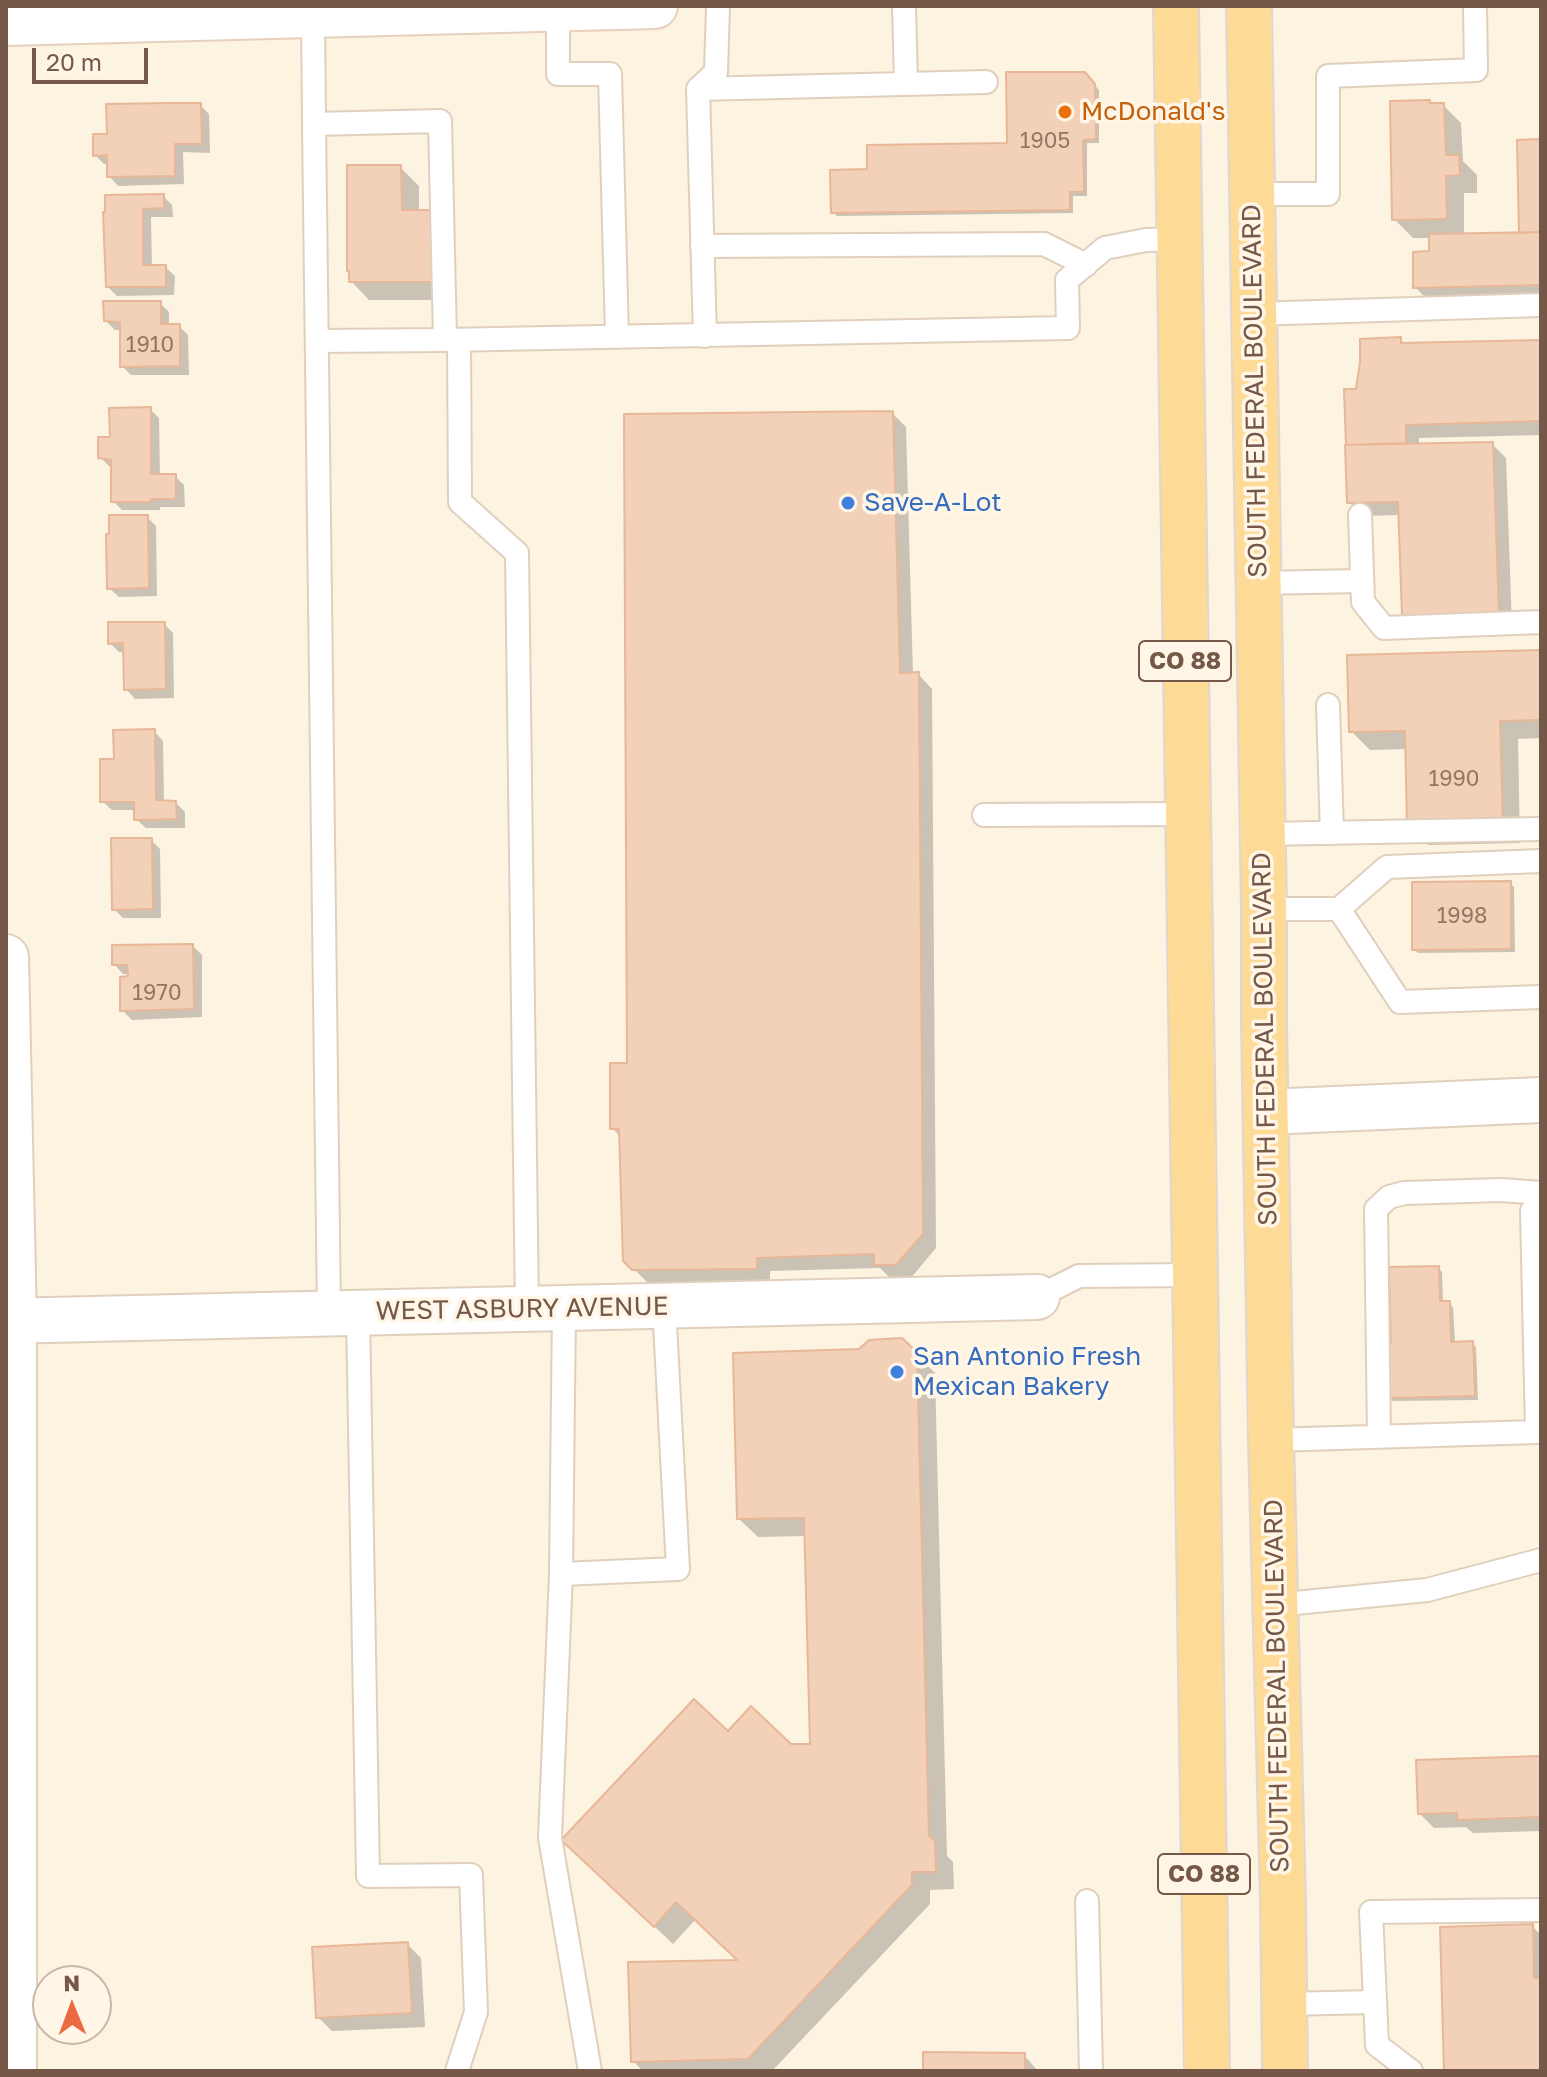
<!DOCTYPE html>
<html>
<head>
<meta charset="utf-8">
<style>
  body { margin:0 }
  #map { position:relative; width:1547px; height:2077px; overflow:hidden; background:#fdf3e1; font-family:"Golos Text",sans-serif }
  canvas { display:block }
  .frame { position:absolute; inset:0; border:8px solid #755847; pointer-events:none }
  .north { position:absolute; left:32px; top:1965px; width:80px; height:80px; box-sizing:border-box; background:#fff6e8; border:2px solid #c8b7a8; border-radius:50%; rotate:359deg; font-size:22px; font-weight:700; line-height:32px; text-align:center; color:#755847 }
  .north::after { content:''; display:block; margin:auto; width:28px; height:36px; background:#ec6a41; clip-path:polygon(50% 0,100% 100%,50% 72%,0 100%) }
  .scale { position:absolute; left:32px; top:48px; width:116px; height:36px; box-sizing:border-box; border:4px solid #755847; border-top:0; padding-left:10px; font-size:24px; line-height:28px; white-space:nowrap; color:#755847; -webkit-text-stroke:6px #fff6e8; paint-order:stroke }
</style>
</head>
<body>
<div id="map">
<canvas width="1547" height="2077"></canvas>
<div class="frame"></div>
<div class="north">N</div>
<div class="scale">20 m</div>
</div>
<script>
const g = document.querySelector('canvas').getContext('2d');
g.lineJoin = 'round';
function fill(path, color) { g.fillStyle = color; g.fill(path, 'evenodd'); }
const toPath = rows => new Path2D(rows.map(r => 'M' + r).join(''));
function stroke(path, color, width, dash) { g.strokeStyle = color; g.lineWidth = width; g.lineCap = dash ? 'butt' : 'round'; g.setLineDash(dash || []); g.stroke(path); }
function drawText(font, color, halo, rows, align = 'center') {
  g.font = font + ' "Golos Text",sans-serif'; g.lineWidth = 7; g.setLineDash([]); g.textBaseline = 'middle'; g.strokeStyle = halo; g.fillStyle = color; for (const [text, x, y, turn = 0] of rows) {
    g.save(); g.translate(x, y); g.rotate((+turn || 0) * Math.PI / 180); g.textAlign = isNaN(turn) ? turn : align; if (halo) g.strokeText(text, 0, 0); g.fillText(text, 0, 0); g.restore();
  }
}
const shadow = toPath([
  [1089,78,1099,90,1099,143,1087,143,1087,196,1073,196,1073,213,837,216,833,212,869,171,1009,145],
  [200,105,209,114,210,153,183,152,184,184,118,186,109,176,109,164,104,164,95,155,109,136],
  [1431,105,1443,105,1461,123,1463,161,1477,175,1477,193,1464,193,1464,236,1521,234,1541,141,1541,299,1429,301,1415,287,1431,253,1431,238,1413,238,1394,219],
  [400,167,419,186,419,212,450,300,369,300,351,281],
  [163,196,172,205,173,217,151,217,152,267,165,267,175,276,174,295,117,296,108,287,107,214],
  [160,303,169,312,169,326,179,326,188,335,189,375,131,375,122,366,122,330,115,330,106,321],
  [1400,339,1406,345,1541,342,1541,435,1419,438,1419,446,1492,444,1506,458,1512,627,1418,629,1404,615,1400,515,1363,516,1349,502,1346,391,1358,391],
  [150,409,159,418,160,476,175,476,184,485,185,507,160,507,160,510,122,510,113,501,113,467,110,467,100,457,112,438],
  [892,413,906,427,913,675,918,674,932,689,936,1248,910,1279,890,1278,880,1268,770,1271,770,1282,648,1283,625,1260,621,1137,612,1128,629,1064],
  [147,517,156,526,157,596,119,597,109,588],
  [164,624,173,633,174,698,135,699,126,689,125,652,119,652,110,643],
  [1541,652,1541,738,1518,739,1520,843,1428,845,1409,826,1407,749,1370,750,1351,731],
  [154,731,163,741,164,802,176,803,185,812,185,828,146,828,136,819,136,810,112,810,102,801,116,762],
  [151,840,160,849,161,918,123,918,114,909],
  [1510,883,1514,887,1515,952,1418,953,1414,949],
  [193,946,202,955,202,1017,132,1020,122,1010,130,974,123,974,114,964],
  [1438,1268,1442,1272,1443,1303,1449,1303,1453,1307,1455,1343,1472,1343,1476,1347,1478,1400,1393,1401,1389,1397,1393,1346],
  [902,1340,935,1373,947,1856,953,1862,954,1889,930,1890,930,1904,772,2071,643,2071,633,2061,741,1961,696,1919,673,1944,582,1858,728,1734,790,1746,812,1746,806,1536,758,1537,739,1519,860,1351],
  [1541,1758,1541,1831,1473,1833,1466,1827,1434,1828,1420,1814],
  [1532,1926,1541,1935,1541,2071,1446,2071],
  [407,1944,421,1958,425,2027,332,2031,318,2017],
  [1024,2055,1038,2071,925,2071]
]);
const building = toPath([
  [1006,72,1085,72,1095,84,1096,139,1083,140,1084,192,1070,192,1070,210,831,213,830,170,867,169,867,145,1007,143,1006,72],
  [1430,100,1430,103,1444,103,1446,155,1459,155,1460,175,1446,176,1447,219,1392,220,1390,101,1430,100],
  [169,103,201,103,202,144,175,144,175,176,107,177,107,155,93,156,93,134,107,134,106,104,169,103],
  [1541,139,1541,232,1519,233,1517,140,1541,139],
  [347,165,401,165,402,210,432,210,432,282,349,282,349,271,347,271,347,165],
  [164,194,164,208,143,209,143,265,166,265,166,287,106,287,103,212,105,212,105,195,164,194],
  [1541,232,1541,285,1413,288,1413,252,1429,251,1429,234,1541,232],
  [103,301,161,301,161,324,180,324,180,366,120,367,120,322,104,321,103,301],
  [1401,337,1401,343,1541,340,1541,421,1406,425,1406,443,1346,445,1344,389,1356,389,1360,362,1360,339,1401,337],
  [151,407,151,474,176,474,176,499,151,499,151,502,111,502,111,460,98,458,98,437,110,437,109,408,151,407],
  [893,411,900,673,919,672,923,1234,896,1265,874,1265,874,1254,757,1258,757,1269,632,1270,623,1261,619,1129,610,1129,610,1063,627,1063,624,414,893,411],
  [1493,442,1499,614,1402,616,1398,502,1347,503,1345,445,1493,442],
  [109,515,148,515,149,588,107,589,106,534,109,534,109,515],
  [108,622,165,622,166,689,124,690,123,643,108,644,108,622],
  [1541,650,1541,720,1500,721,1503,825,1407,827,1405,731,1349,732,1347,655,1541,650],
  [155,729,156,800,176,801,177,819,134,820,134,802,100,802,100,759,114,759,113,730,155,729],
  [111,838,152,838,153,909,112,910,111,838],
  [1511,881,1511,949,1412,950,1412,882,1511,881],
  [193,944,194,1009,120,1011,120,977,128,976,127,965,112,965,112,945,193,944],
  [1439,1266,1440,1301,1450,1301,1451,1342,1473,1341,1475,1396,1387,1398,1386,1344,1391,1344,1389,1267,1439,1266],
  [902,1338,917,1352,929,1836,935,1841,936,1872,912,1872,912,1885,748,2059,631,2062,628,1962,737,1960,676,1902,654,1927,561,1840,694,1699,728,1731,751,1706,791,1744,810,1744,804,1518,737,1519,733,1353,859,1349,869,1340,902,1338],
  [1541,1756,1541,1817,1457,1820,1457,1813,1418,1814,1416,1760,1541,1756],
  [1533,1924,1534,1978,1541,1978,1541,2071,1444,2071,1440,1927,1533,1924],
  [408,1942,412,2013,316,2018,312,1947,408,1942],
  [923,2052,1025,2053,1025,2071,923,2071,923,2052]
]);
const service = toPath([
  [904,6,906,84],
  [558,8,558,74,610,74,617,337],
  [313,15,314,124,440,121,445,340,1068,328,1067,280,1105,248,1146,240,1179,239],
  [698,89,986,82],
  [314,124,329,1313],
  [1252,194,1328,194,1328,76,1476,70,1475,6],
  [702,246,1044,244,1086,265],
  [1253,314,1541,305],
  [705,336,698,89,716,72,718,6],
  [459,340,460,502,517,553,527,1309],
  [317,341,445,340],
  [1360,515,1363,602,1384,628,1541,622],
  [1257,583,1362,581],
  [1328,705,1332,833],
  [984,815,1187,814],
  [1262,834,1541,829],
  [1264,909,1339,909,1400,1002,1541,997],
  [1339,909,1387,867,1541,861],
  [1037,1297,1079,1276,1195,1275],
  [358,1313,368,1876,471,1875,476,2012,457,2071],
  [1379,1436,1376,1209,1389,1197,1404,1193,1501,1190,1541,1193],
  [1271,1440,1537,1432,1532,1211,1541,1203],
  [561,1574,564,1308],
  [1275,1605,1427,1590,1541,1560],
  [1087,1901,1091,2071],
  [1283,2004,1375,2002],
  [590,2071,550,1838,561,1574,678,1569,664,1305],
  [1411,2071,1377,2045,1371,1912,1541,1910]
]);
const minor = toPath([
  [6,957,14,1321,14,2071],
  [1266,1112,1541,1100],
  [6,1321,1037,1297]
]);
const secondary = toPath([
  [6,23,655,6]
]);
const primary = toPath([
  [1176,6,1207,2071],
  [1249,6,1264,909,1264,1022,1271,1440,1283,1901,1285,2071]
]);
const markers = [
  [1065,112,8,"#e8710a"],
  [848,503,8,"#3f7fe0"],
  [897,1372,8,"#3f7fe0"]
];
const numberNames = [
  ["1905",1045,141],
  ["1910",150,345],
  ["1990",1454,779],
  ["1998",1462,916],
  ["1970",157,993]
];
const shields = [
  [1185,661,92],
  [1204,1874,92]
];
const shieldNames = [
  ["CO 88",1185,661],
  ["CO 88",1204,1874]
];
const foodNames = [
  ["McDonald's",1081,112]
];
const streetNames = [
  ["SOUTH FEDERAL BOULEVARD",1255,391,-91],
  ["SOUTH FEDERAL BOULEVARD",1265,1039,-91],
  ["WEST ASBURY AVENUE",522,1309,-1],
  ["SOUTH FEDERAL BOULEVARD",1277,1686,-91]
];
const shopNames = [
  ["Save-A-Lot",864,503],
  ["San Antonio Fresh",913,1357],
  ["Mexican Bakery",913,1387]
];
fill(shadow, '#0003');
fill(building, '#f3d1b8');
stroke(building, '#e7b798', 2);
stroke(service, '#e1cfbd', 26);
stroke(minor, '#e1cfbd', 48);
stroke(secondary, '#e7d0bb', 48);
stroke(primary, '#ded7d3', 48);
stroke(service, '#fff', 22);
stroke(minor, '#fff', 44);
stroke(secondary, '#fff', 44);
stroke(primary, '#feda97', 44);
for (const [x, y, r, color] of markers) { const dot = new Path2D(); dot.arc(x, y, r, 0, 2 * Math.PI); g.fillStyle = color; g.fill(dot); stroke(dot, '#fff6e8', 3); }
drawText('22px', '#947663', null, numberNames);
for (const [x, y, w] of shields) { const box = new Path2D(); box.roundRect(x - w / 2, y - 20, w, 40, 6); g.fillStyle = '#fff6e8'; g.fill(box); stroke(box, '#755847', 2); }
drawText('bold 24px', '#755847', null, shieldNames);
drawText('26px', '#c56008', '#fff6e8', foodNames, 'left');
drawText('26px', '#755847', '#fff6e8', streetNames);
drawText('26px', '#366cbe', '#fff6e8', shopNames, 'left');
</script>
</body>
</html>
